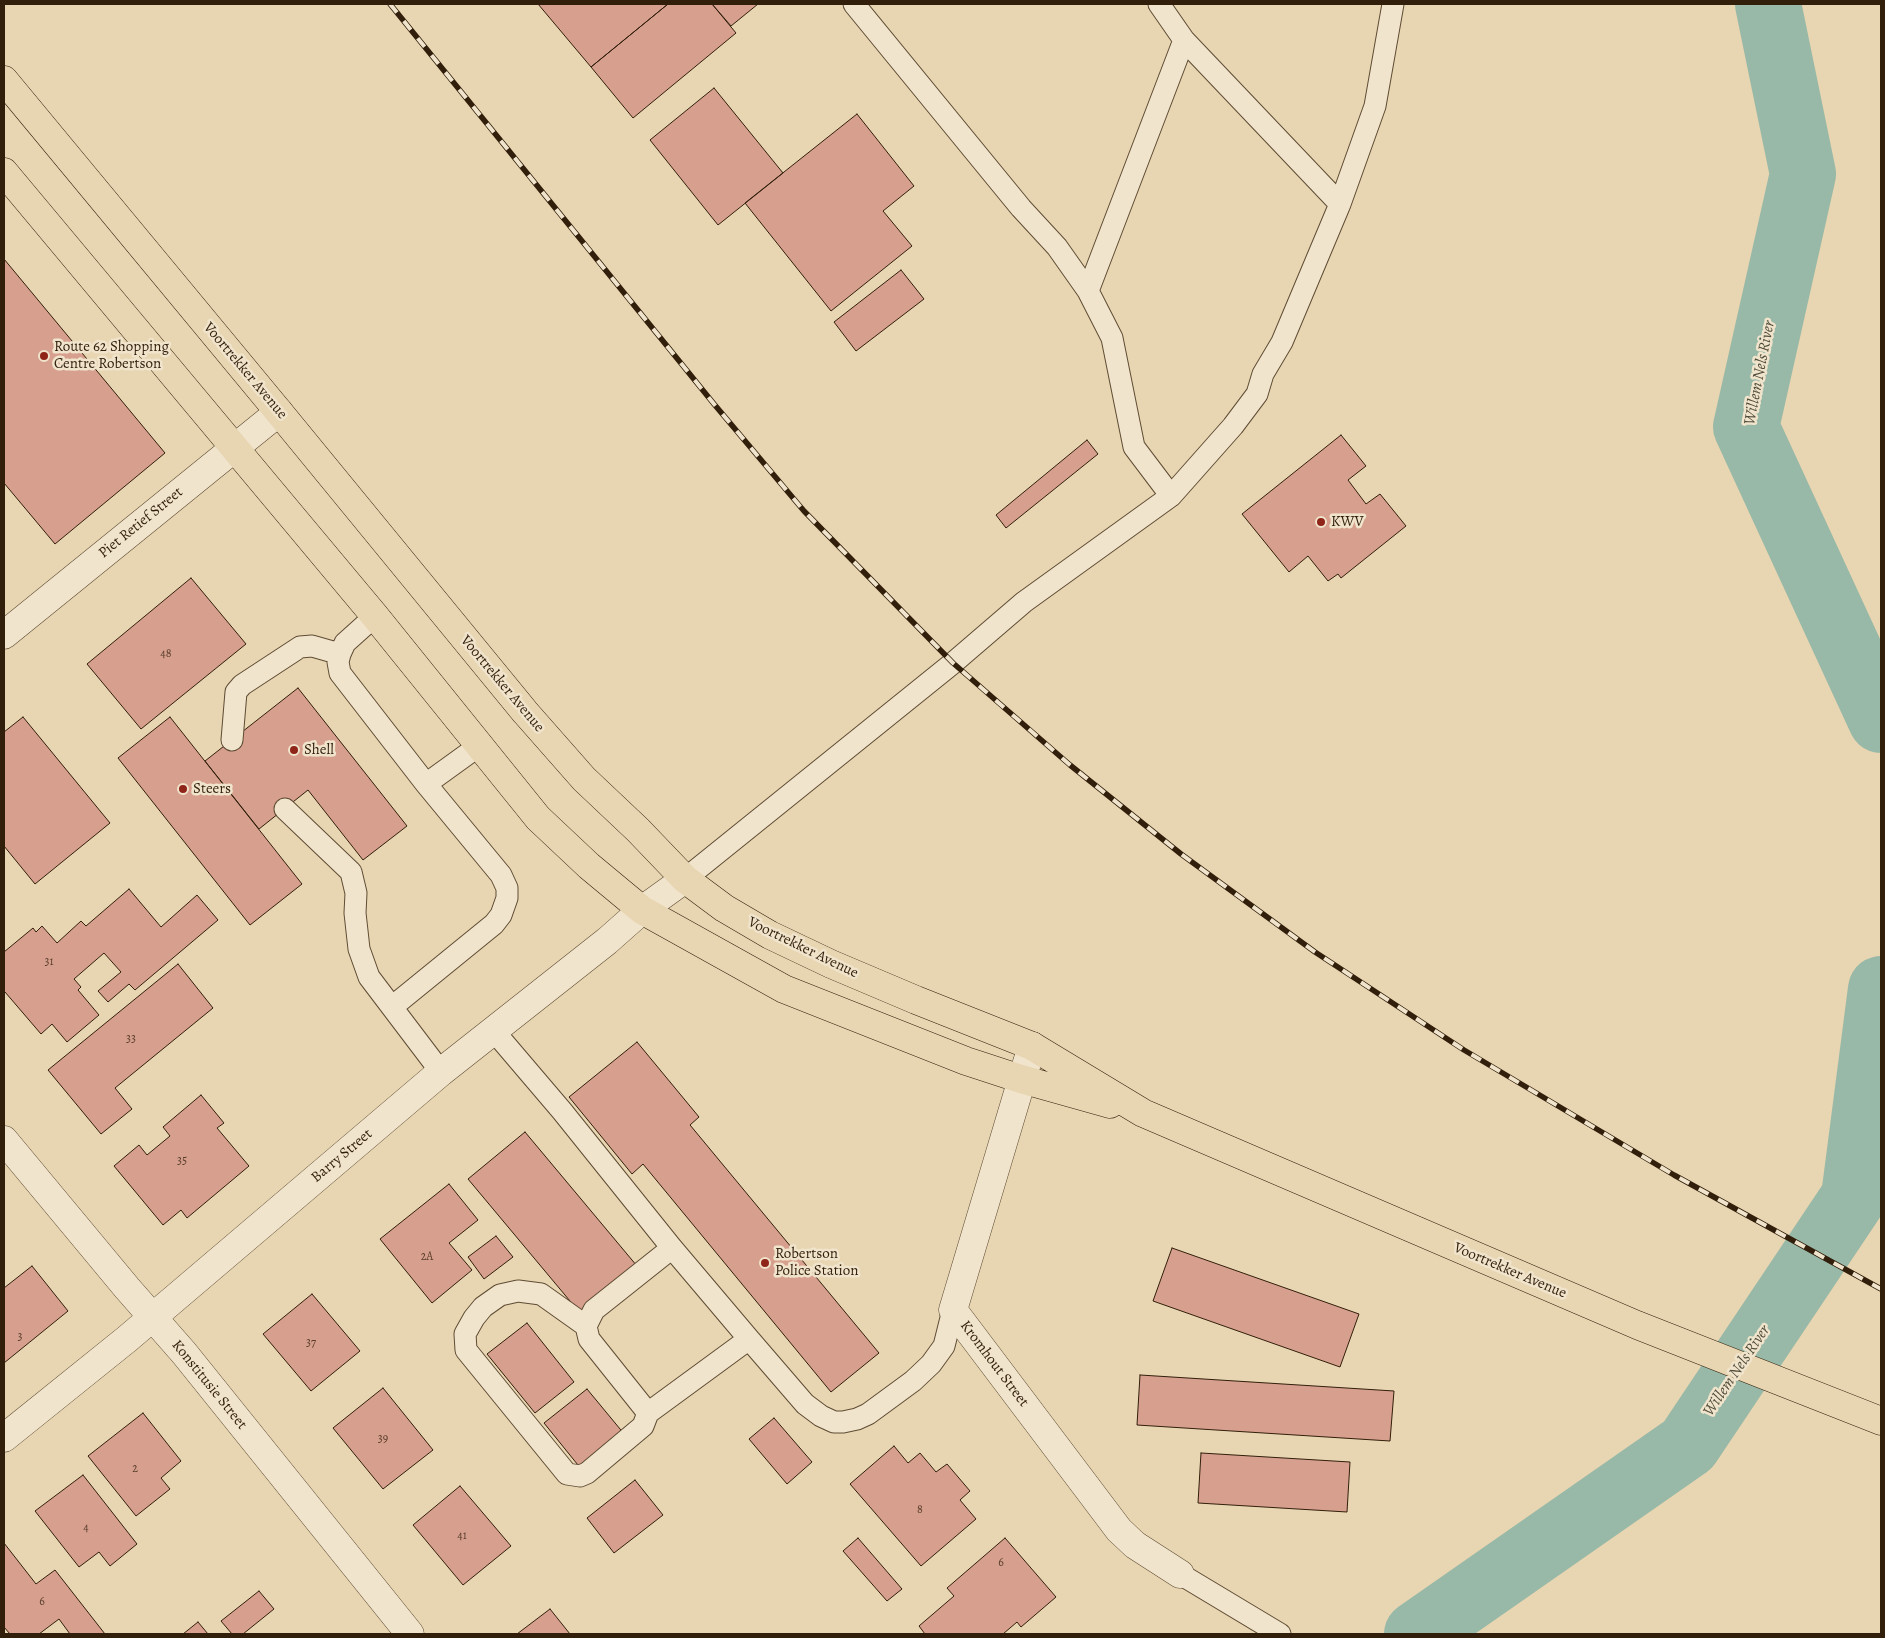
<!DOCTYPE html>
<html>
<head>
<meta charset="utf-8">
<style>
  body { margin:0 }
  #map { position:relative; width:1885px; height:1638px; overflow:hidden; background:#e8d5b1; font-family:Alegreya,serif }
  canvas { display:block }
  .frame { position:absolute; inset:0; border:5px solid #311e0b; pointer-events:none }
</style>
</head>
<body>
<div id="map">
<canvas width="1885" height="1638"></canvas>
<div class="frame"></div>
</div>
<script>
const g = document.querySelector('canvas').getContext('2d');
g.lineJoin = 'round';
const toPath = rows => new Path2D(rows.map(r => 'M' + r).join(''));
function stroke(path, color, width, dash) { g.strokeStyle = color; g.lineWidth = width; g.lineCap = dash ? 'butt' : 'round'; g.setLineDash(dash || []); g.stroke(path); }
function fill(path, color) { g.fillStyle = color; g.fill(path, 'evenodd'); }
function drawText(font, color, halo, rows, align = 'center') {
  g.font = font + ' Alegreya,serif'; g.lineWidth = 5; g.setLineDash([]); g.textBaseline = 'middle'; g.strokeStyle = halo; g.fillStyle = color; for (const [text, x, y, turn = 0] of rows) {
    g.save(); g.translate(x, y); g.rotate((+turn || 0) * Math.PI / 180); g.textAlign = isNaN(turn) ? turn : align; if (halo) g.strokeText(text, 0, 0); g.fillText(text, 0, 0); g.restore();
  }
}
const river = toPath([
  [1768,4,1803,174,1746,427,1881,720],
  [1417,1634,1688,1445,1854,1197,1881,989]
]);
const building = toPath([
  [538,4,668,4,591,67,538,4],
  [668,4,712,4,736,33,633,118,591,67,668,4],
  [712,4,758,4,731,26,712,4],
  [714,88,783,173,718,225,650,140,714,88],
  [857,114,914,186,883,211,912,246,831,311,745,203,857,114],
  [4,259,165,453,55,544,4,483,4,259],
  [901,270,924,299,856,351,834,322,901,270],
  [1341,435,1366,466,1348,480,1366,504,1380,494,1406,526,1341,578,1338,574,1328,581,1308,556,1289,572,1242,514,1341,435],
  [1087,440,1098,454,1006,528,996,515,1087,440],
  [191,578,246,644,141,729,87,664,191,578],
  [298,688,407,826,363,860,308,790,259,829,205,761,298,688],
  [23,717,110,823,35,884,4,846,4,732,23,717],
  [170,717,302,884,250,925,118,758,170,717],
  [129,889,161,927,197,895,218,920,135,990,129,984,108,1002,98,991,121,972,104,953,74,979,81,987,78,990,99,1015,67,1042,52,1024,41,1034,5,992,4,993,4,952,33,928,36,932,42,926,57,943,81,921,86,926,129,889],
  [178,964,213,1008,115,1088,132,1109,101,1134,48,1070,178,964],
  [637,1042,699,1117,690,1125,879,1353,831,1392,643,1164,632,1174,569,1097,637,1042],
  [201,1095,224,1123,217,1128,249,1166,187,1218,181,1210,163,1225,114,1166,139,1145,147,1155,170,1136,163,1127,201,1095],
  [525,1132,637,1266,580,1313,468,1179,525,1132],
  [449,1184,478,1220,449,1243,472,1270,432,1303,380,1239,449,1184],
  [496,1236,513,1257,484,1279,468,1257,496,1236],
  [1172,1248,1359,1314,1340,1367,1153,1301,1172,1248],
  [32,1266,68,1311,4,1363,4,1288,32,1266],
  [312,1294,360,1351,311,1391,263,1334,312,1294],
  [527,1323,574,1382,535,1413,487,1354,527,1323],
  [1140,1375,1394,1391,1390,1441,1137,1425,1140,1375],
  [383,1388,433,1450,383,1489,333,1428,383,1388],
  [587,1389,625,1435,582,1470,544,1423,587,1389],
  [143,1413,181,1461,161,1478,170,1489,136,1516,88,1456,143,1413],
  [774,1418,812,1462,787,1484,749,1439,774,1418],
  [894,1446,908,1463,920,1453,936,1472,947,1464,970,1491,960,1500,976,1519,921,1566,850,1484,894,1446],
  [1201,1453,1350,1462,1347,1512,1198,1503,1201,1453],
  [83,1475,137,1544,110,1566,99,1552,79,1567,35,1511,83,1475],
  [635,1480,663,1515,614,1553,587,1518,635,1480],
  [460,1486,511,1546,463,1585,413,1525,460,1486],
  [858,1538,902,1589,887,1601,843,1551,858,1538],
  [1005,1538,1056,1597,1021,1627,1017,1622,1003,1634,925,1634,919,1626,954,1596,947,1588,1005,1538],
  [4,1543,36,1584,55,1570,105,1634,70,1634,59,1619,39,1634,10,1634,4,1627,4,1543],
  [259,1591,274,1609,243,1634,232,1634,221,1621,259,1591],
  [550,1609,570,1634,517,1634,550,1609],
  [198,1622,208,1634,183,1634,198,1622]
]);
const lane = toPath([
  [854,4,1021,208,1057,247,1088,291,1112,338,1134,447,1171,496],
  [1159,4,1184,40,1340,204],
  [1088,291,1184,40],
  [375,616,345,643,340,654,338,662,340,673,426,784,480,745],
  [232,740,236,692,242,685,300,647,312,646,340,654],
  [285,809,351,872,356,893,355,913,359,949,369,977,441,1072],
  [685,879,953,663,1024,602,1171,496,1233,426,1257,394,1263,374,1282,342,1340,204,1375,106,1393,4],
  [392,1007,494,924,501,915,507,898,507,888,501,875,426,784],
  [493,1030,562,1111,672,1248,749,1339,805,1404,821,1416,834,1422,843,1422,857,1419,868,1414,913,1381,931,1364,944,1346,953,1310],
  [672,1248,594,1310,586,1326,589,1339,648,1413,749,1339],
  [586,1326,541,1294,518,1291,500,1295,483,1307,474,1318,465,1334,466,1350,567,1474,580,1476,587,1473,643,1426,648,1413],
  [1180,1574,1280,1634]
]);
const street = toPath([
  [4,635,279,412],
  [1032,1046,953,1310,1119,1530,1135,1545,1180,1574],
  [4,1140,127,1288,184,1353,410,1634],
  [4,1438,127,1339,441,1072,607,941,642,910,685,879]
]);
const primary = toPath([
  [4,80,279,412,525,712,584,779,638,830,685,879,724,908,770,935,831,964,916,1000,1032,1046,1143,1113,1637,1325,1881,1421],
  [4,172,375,616,538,818,589,866,642,910,784,989,966,1061,1021,1079,1110,1104]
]);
const rail = toPath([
  [390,4,714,404,804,511,953,663,1070,765,1181,854,1315,952,1464,1050,1674,1175,1881,1289]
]);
const markers = [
  [44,356,5,"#8f2418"],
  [1321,522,5,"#8f2418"],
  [294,750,5,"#8f2418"],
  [183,789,5,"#8f2418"],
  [765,1263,5,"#8f2418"]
];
const numberNames = [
  ["48",166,654],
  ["31",49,962],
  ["33",131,1039],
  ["35",182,1161],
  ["2A",427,1257],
  ["3",20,1337],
  ["37",311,1343],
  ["39",383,1439],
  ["2",135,1469],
  ["8",920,1510],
  ["4",86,1528],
  ["41",462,1536],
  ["6",1001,1563],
  ["6",42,1602]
];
const poiNames = [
  ["Route 62 Shopping",54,347],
  ["Centre Robertson",54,364],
  ["KWV",1331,522],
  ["Shell",304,750],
  ["Steers",193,789],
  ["Robertson",775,1254],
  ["Police Station",775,1271]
];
const streetNames = [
  ["Voortrekker Avenue",245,371,50],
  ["Piet Retief Street",141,523,-39],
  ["Voortrekker Avenue",502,684,50],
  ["Voortrekker Avenue",803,948,26],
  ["Barry Street",342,1156,-40],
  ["Voortrekker Avenue",1510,1271,23],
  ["Kromhout Street",994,1364,53],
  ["Konstitusie Street",209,1385,51]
];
const waterNames = [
  ["Willem Nels River",1760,373,-79],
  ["Willem Nels River",1737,1371,-56]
];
stroke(river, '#98b9a7', 66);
fill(building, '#d79f8d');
stroke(building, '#311e0b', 1);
stroke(lane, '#5f4c34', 23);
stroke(street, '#5f4c34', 29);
stroke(primary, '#311e0b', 29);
stroke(lane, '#f0e4cc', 21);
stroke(street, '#f0e4cc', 28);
stroke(primary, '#e8d5b1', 28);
stroke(rail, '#311e0b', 5.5);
stroke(rail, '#f0e4cc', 4, [11]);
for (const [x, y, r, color] of markers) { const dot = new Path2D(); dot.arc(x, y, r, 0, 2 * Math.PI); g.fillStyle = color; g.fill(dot); stroke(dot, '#f0e4cc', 2); }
drawText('12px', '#5a3e2c', null, numberNames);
drawText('15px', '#311e0b', '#f0e4cc', poiNames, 'left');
drawText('15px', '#311e0b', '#f0e4cc', streetNames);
drawText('italic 16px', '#504c3a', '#f0e4cc', waterNames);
</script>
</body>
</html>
